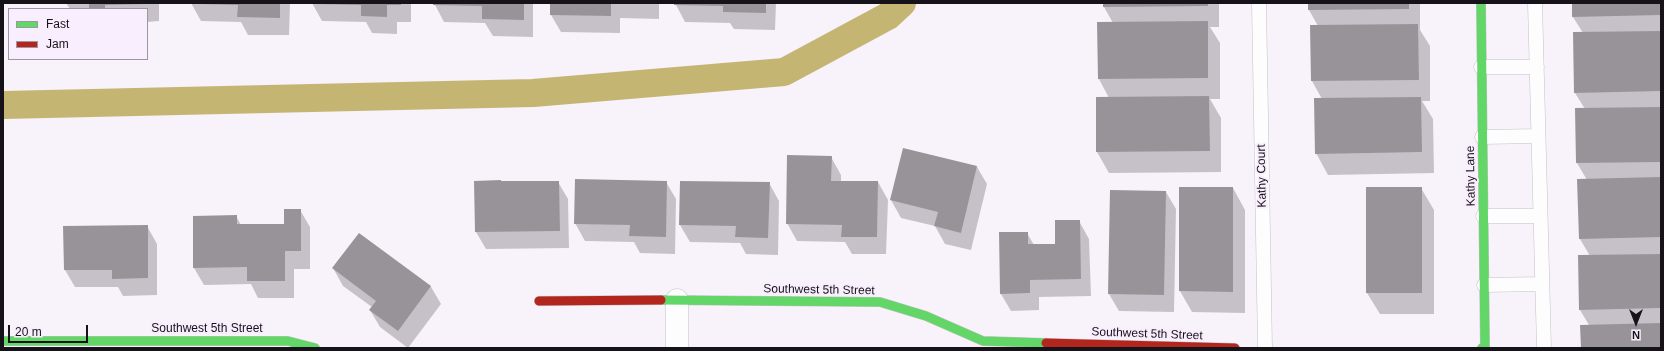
<!DOCTYPE html>
<html>
<head>
<meta charset="utf-8">
<style>
  body { margin:0 }
  #map { position:relative; width:1664px; height:351px; overflow:hidden; background:#f8f2fa; font-family:Arial,sans-serif }
  canvas { display:block }
  .frame { position:absolute; inset:0; border:4px solid #161219; pointer-events:none }
  .legend { position:absolute; left:8px; top:8px; width:140px; height:52px; box-sizing:border-box; background:#f9eefe; border:1px solid #9e96a2; margin:0; padding:5px 7px; list-style:none; font-size:12px; color:#161219 }
  .legend li { display:flex; align-items:center; gap:8px; height:20px }
  .legend b { width:20px; border:1px solid #9e96a2 }
  .north { position:absolute; left:1616px; top:303px; width:40px; height:40px; -webkit-text-stroke:3px #f9eefe; paint-order:stroke; rotate:180deg; font-size:11px; font-weight:700; line-height:16px; text-align:center; color:#161219 }
  .north::after { content:''; display:block; margin:auto; width:14px; height:18px; background:#161219; clip-path:polygon(50% 0,100% 100%,50% 72%,0 100%) }
  .scale { position:absolute; left:8px; top:325px; width:80px; height:18px; box-sizing:border-box; border:2px solid #161219; border-top:0; padding-left:5px; font-size:12px; line-height:14px; white-space:nowrap; color:#161219; -webkit-text-stroke:3px #f9eefe; paint-order:stroke }
</style>
</head>
<body>
<div id="map">
<canvas width="1664" height="351"></canvas>
<div class="frame"></div>
<ul class="legend">
<li><b style="height:5px;background:#63d668"></b>Fast</li>
<li><b style="height:5px;background:#b3261e"></b>Jam</li>
</ul>
<div class="north">N</div>
<div class="scale">20 m</div>
</div>
<script>
const g = document.querySelector('canvas').getContext('2d');
g.lineJoin = 'round';
function fill(path, color) { g.fillStyle = color; g.fill(path, 'evenodd'); }
const toPath = rows => new Path2D(rows.map(r => 'M' + r).join(''));
function stroke(path, color, width, dash) { g.strokeStyle = color; g.lineWidth = width; g.lineCap = dash ? 'butt' : 'round'; g.setLineDash(dash || []); g.stroke(path); }
function drawText(font, color, halo, rows, align = 'center') {
  g.font = font + ' Arial,sans-serif'; g.lineWidth = 4; g.setLineDash([]); g.textBaseline = 'middle'; g.strokeStyle = halo; g.fillStyle = color; for (const [text, x, y, turn = 0] of rows) {
    g.save(); g.translate(x, y); g.rotate((+turn || 0) * Math.PI / 180); g.textAlign = isNaN(turn) ? turn : align; if (halo) g.strokeText(text, 0, 0); g.fillText(text, 0, 0); g.restore();
  }
}
const shadow = toPath([
  [66,3,159,3,159,21,147,22,147,9,70,9],
  [191,3,290,3,289,35,248,35,241,22,201,21],
  [312,3,411,3,411,22,397,22,397,34,372,33,366,22,322,21],
  [434,3,533,3,533,37,493,36,485,23,444,22],
  [551,3,659,3,659,19,620,18,620,33,561,32,551,15],
  [675,3,776,3,775,30,734,29,730,23,685,22],
  [1104,3,1219,3,1219,27,1210,27,1220,43,1220,99,1210,99,1221,118,1221,172,1109,173,1097,152,1109,98,1099,79,1113,23,1104,7],
  [1309,3,1420,3,1420,30,1430,46,1430,101,1422,101,1433,119,1434,173,1328,175,1316,153,1322,99,1312,81,1318,26,1309,10],
  [1573,3,1661,3,1661,348,1582,348,1589,325,1580,310,1590,256,1580,239,1587,180,1577,163,1576,109,1585,109,1575,93,1583,33,1573,17],
  [904,149,977,167,987,184,971,250,945,244,935,226,901,218,891,200],
  [831,157,841,175,841,182,878,182,888,200,886,254,852,254,845,242,797,241,787,223],
  [558,182,568,199,569,248,486,249,476,232],
  [666,182,676,199,675,254,640,253,634,242,585,241,575,223],
  [769,183,779,201,778,255,746,254,740,243,690,242,680,225],
  [1233,188,1245,210,1245,313,1192,312,1180,291],
  [1421,188,1434,210,1434,314,1380,314,1367,293],
  [1166,192,1176,209,1174,312,1119,311,1109,294],
  [300,210,310,227,310,269,294,269,294,298,258,298,251,284,204,285,194,268,236,216,241,225,285,225],
  [1079,221,1089,239,1091,296,1039,297,1039,310,1011,311,1001,294,1027,233,1034,245,1056,245],
  [147,226,157,244,157,295,123,296,118,287,75,287,65,270],
  [359,234,431,287,441,304,408,348,380,327,370,310,372,307,343,286,333,268]
]);
const canal = toPath([
  [3,105,533,93,784,72,888,16,902,3]
]);
const building = toPath([
  [89,3,147,3,147,4,105,5,105,9,89,9],
  [200,3,280,3,280,18,237,17,238,5,199,4],
  [314,3,401,3,401,5,387,5,387,17,361,16,361,5,314,4],
  [433,3,524,3,524,20,482,19,482,6,433,5],
  [550,3,611,3,611,16,550,15],
  [674,3,766,3,766,13,723,12,723,6,674,5],
  [1103,3,1208,3,1208,6,1103,7],
  [1308,3,1409,3,1409,9,1308,10],
  [1572,3,1661,3,1661,15,1572,17],
  [1208,21,1208,78,1098,79,1097,22],
  [1418,24,1419,80,1311,81,1310,25],
  [1661,31,1661,91,1574,93,1573,32],
  [1209,96,1210,151,1096,152,1096,97],
  [1421,97,1422,152,1315,154,1314,98],
  [1661,107,1661,162,1576,163,1575,108],
  [903,148,977,166,961,233,934,226,938,212,890,200],
  [787,155,832,156,831,181,878,181,877,237,841,237,842,225,786,224],
  [1661,177,1661,237,1579,239,1577,179],
  [575,179,667,181,666,237,629,236,630,225,574,224],
  [501,180,501,181,559,181,560,231,475,232,474,181],
  [680,181,770,182,768,238,735,237,736,226,679,225],
  [1179,187,1233,187,1233,292,1179,291],
  [1366,187,1422,187,1422,293,1366,293],
  [1110,190,1166,191,1164,295,1108,294],
  [284,209,301,209,301,251,285,251,285,281,247,281,247,267,193,268,193,216,237,215,237,224,284,224],
  [1055,220,1080,220,1081,279,1030,280,1030,293,1000,294,999,232,1028,232,1028,244,1055,244],
  [148,225,148,278,112,279,112,270,64,270,63,226],
  [359,233,431,286,398,331,369,310,376,301,332,268],
  [1661,254,1661,308,1579,310,1578,255],
  [1661,323,1661,348,1581,348,1580,325]
]);
const lane = toPath([
  [1259,3,1265,348],
  [1535,3,1544,348],
  [1481,67,1537,67],
  [1482,137,1538,136],
  [1483,216,1540,216],
  [1484,285,1542,284]
]);
const street = toPath([
  [677,300,677,348]
]);
const fast = toPath([
  [1481,3,1485,348,1482,348],
  [661,300,880,302,926,316,983,341,1046,343],
  [3,341,288,341,315,348]
]);
const jam = toPath([
  [539,301,661,300],
  [1046,343,1235,348]
]);
const streetNames = [
  ["Kathy Court",1262,176,-91],
  ["Kathy Lane",1471,176,-91],
  ["Southwest 5th Street",819,290,1],
  ["Southwest 5th Street",207,329],
  ["Southwest 5th Street",1147,334,2]
];
fill(shadow, '#0003');
stroke(canal, '#c4b573', 28);
fill(building, '#989399');
stroke(lane, '#c5c0c7', 15);
stroke(street, '#c5c0c7', 23);
stroke(fast, '#c5c0c7', 10);
stroke(jam, '#c5c0c7', 10);
stroke(lane, '#fefdfe', 14);
stroke(street, '#fefdfe', 22);
stroke(fast, '#63d668', 9);
stroke(jam, '#b3261e', 9);
drawText('12px', '#161219', '#f9eefe', streetNames);
</script>
</body>
</html>
